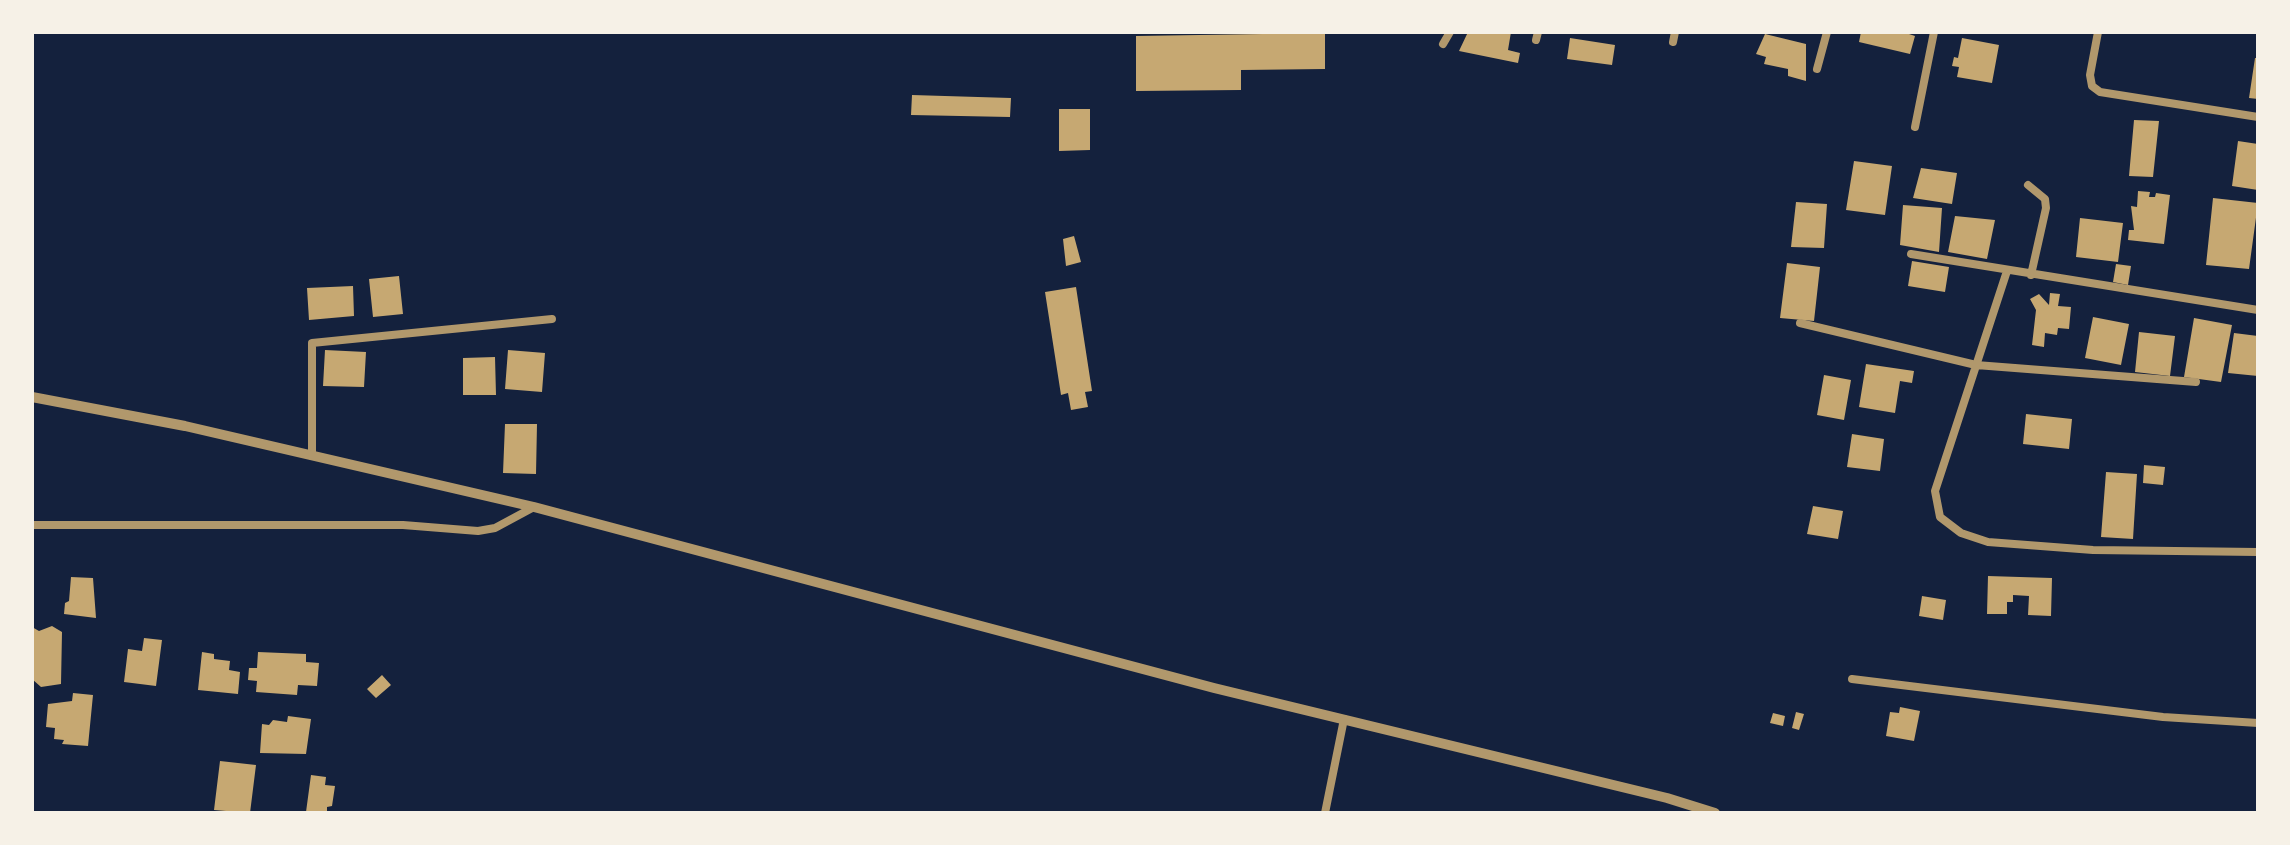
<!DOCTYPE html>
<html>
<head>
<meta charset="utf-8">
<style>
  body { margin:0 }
  #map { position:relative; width:2290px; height:845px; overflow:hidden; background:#14213d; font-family:"IBM Plex Sans",sans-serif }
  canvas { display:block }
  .frame { position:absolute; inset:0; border:34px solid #f6f1e7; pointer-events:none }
</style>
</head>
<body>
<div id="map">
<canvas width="2290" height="845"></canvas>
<div class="frame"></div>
</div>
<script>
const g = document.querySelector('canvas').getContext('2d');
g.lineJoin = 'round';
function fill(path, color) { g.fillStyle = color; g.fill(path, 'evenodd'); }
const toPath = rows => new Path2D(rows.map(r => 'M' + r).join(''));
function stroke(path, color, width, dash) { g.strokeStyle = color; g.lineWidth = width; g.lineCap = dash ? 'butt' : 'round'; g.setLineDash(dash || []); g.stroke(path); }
const building = toPath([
  [1468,32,1511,32,1508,50,1520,53,1518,63,1459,51],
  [1861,32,1903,32,1915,36,1910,54,1859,42],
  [1325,33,1325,69,1241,70,1241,90,1136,91,1136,36],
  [1765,34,1806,44,1806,81,1788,76,1788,69,1764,64,1766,57,1756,54],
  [1570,38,1615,45,1612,65,1567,59],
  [1962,38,1999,45,1992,83,1957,77,1959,67,1952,66,1954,57,1958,58],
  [2255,58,2258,58,2258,99,2249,98],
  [912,95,1011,98,1010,117,911,115],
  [1059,109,1090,109,1090,150,1059,151],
  [2134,120,2159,121,2153,177,2129,176],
  [2238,141,2258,144,2258,190,2232,186],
  [1854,161,1892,166,1885,215,1846,210],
  [1921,168,1957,173,1952,204,1913,198],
  [2138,191,2150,192,2149,197,2155,197,2156,193,2170,195,2164,244,2128,240,2129,230,2134,230,2131,206,2137,207],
  [2213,198,2258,203,2249,269,2206,265],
  [1796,202,1827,204,1824,248,1791,247],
  [1903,205,1942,208,1939,252,1900,245],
  [1955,216,1995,220,1987,259,1948,252],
  [2080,218,2123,223,2118,262,2076,257],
  [1074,236,1081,262,1066,266,1063,239],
  [1912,261,1949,267,1945,292,1908,286],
  [1787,263,1820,267,1814,321,1780,318],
  [2116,264,2131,266,2128,285,2113,282],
  [399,276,403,314,373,317,369,279],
  [353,286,354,316,309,320,307,288],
  [1076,287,1092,391,1085,392,1088,407,1071,410,1068,393,1061,395,1045,292],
  [2050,293,2060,294,2058,306,2071,307,2069,329,2058,328,2057,335,2045,333,2044,347,2032,345,2036,310,2030,299,2039,294,2049,305],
  [2093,317,2129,324,2121,365,2085,358],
  [2194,318,2232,325,2221,382,2184,377],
  [2139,332,2175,336,2170,376,2135,372],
  [2234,333,2258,336,2258,376,2228,373],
  [325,350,366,352,364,387,323,386],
  [508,350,545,353,542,392,505,389],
  [495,357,496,395,463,395,463,358],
  [1866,364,1914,371,1912,383,1900,381,1895,413,1859,407],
  [1824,375,1851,380,1844,420,1817,415],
  [2026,414,2072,419,2069,449,2023,444],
  [505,424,537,424,536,474,503,473],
  [1852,434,1884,439,1880,471,1847,467],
  [2144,465,2165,467,2163,485,2143,483],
  [2106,472,2137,474,2133,539,2101,537],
  [1813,506,1843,511,1838,539,1807,534],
  [1988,576,2052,578,2051,616,2028,615,2029,596,2013,595,2013,602,2007,602,2007,614,1987,614],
  [71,577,93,578,96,618,64,614,65,603,69,601],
  [1922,596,1946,600,1943,620,1919,616],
  [52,626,62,632,61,684,41,687,32,679,32,627,39,631],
  [144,638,162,640,156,686,124,682,128,649,142,651],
  [202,652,214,654,214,659,230,661,229,670,240,672,238,694,198,690],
  [258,652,306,654,306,662,319,663,317,686,298,685,297,695,256,692,257,681,248,680,249,668,257,668],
  [382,675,391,685,376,698,367,689],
  [73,693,93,695,88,746,62,744,64,740,54,739,55,728,46,727,48,704,72,701],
  [1900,707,1920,711,1914,741,1886,736,1890,712,1899,713],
  [1796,712,1804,714,1799,730,1792,728],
  [1773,713,1785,716,1783,726,1770,723],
  [288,716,311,719,306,754,260,753,262,724,269,725,273,720,287,722],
  [220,761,256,765,250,813,214,810],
  [311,775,326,777,325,785,335,786,332,806,327,807,327,813,306,812]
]);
const minor = toPath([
  [2098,32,2090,75,2092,86,2100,92,2258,117],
  [1536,40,1538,32],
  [1673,42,1675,32],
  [1443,44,1450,32],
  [1817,69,1827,32],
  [1915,127,1934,32],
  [2028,185,2045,199,2046,208,2031,275],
  [1911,254,2258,310],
  [2007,271,1935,491,1940,517,1961,533,1988,542,2093,550,2258,552],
  [1800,323,1976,365,2196,382],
  [312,456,312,343,552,319],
  [32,525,403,525,478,531,495,528,534,507],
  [1852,679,2163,717,2258,723],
  [1325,813,1344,719]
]);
const tertiary = toPath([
  [32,397,185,426,534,507,1214,688,1667,798,1715,813]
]);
fill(building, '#c6a872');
stroke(minor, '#b1986c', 8);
stroke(tertiary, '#b1986c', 10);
</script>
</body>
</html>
